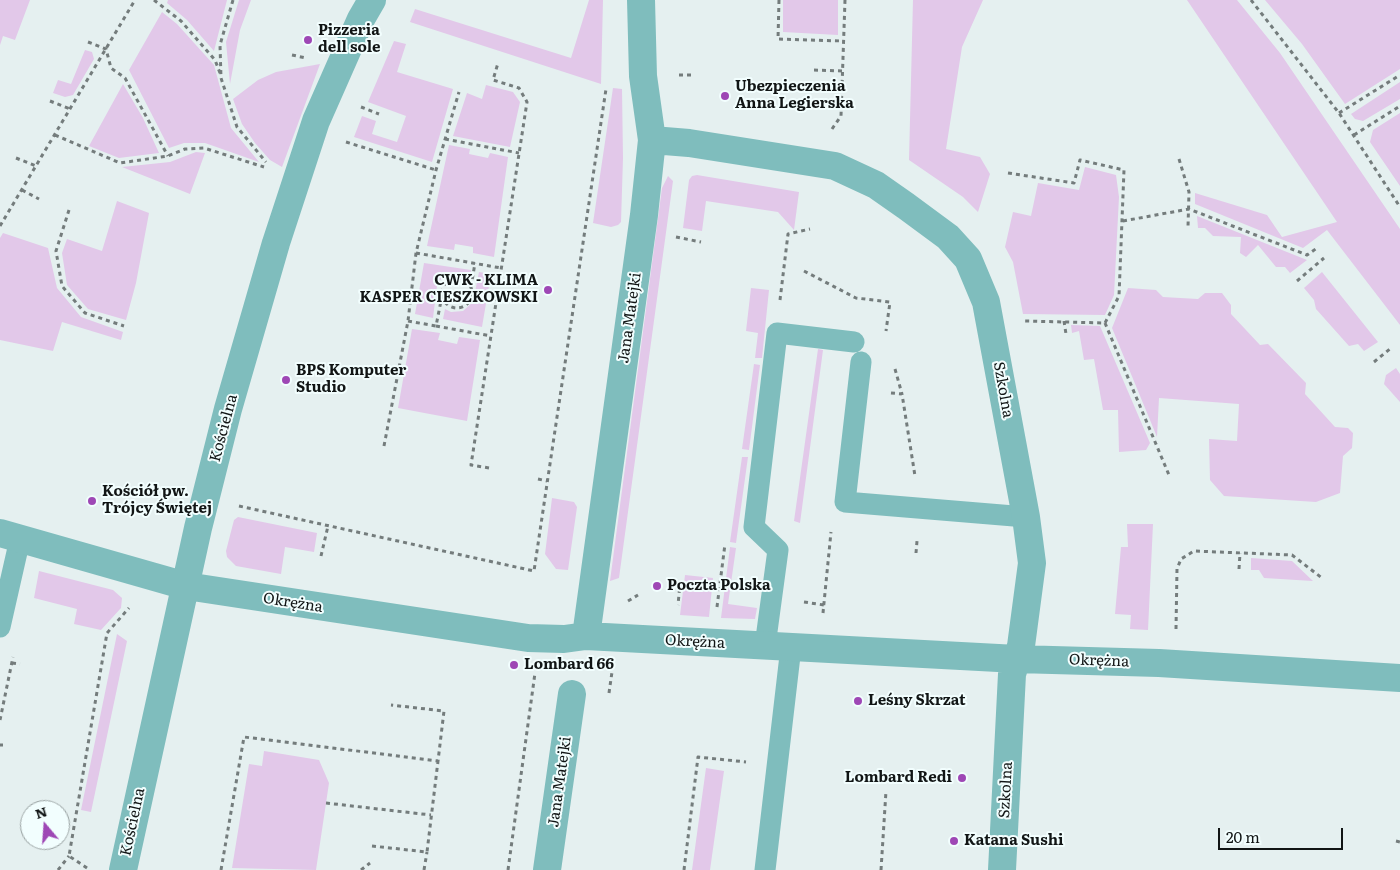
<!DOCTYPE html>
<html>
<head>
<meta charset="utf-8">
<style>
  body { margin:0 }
  #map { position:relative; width:1400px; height:870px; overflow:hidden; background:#e5f0f0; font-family:Literata,serif }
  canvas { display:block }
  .north { position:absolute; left:20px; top:800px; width:50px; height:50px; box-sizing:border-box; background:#f2fefe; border:1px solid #98a1a1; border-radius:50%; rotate:342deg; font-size:14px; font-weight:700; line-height:20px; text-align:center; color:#111515 }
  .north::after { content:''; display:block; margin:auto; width:18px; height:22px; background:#9e47b5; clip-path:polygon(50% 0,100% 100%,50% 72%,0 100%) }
  .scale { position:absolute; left:1218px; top:828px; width:125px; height:22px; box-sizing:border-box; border:2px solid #111515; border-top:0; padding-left:6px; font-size:15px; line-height:18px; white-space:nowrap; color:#111515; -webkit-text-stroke:4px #f2fefe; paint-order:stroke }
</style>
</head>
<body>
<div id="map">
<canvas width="1400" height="870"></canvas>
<div class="north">N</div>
<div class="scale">20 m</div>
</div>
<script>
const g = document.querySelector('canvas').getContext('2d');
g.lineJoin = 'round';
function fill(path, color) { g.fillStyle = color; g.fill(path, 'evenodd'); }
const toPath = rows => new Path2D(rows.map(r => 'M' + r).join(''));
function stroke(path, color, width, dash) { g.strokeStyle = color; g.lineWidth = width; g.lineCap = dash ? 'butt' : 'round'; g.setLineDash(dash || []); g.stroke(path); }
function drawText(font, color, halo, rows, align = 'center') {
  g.font = font + ' Literata,serif'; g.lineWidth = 4; g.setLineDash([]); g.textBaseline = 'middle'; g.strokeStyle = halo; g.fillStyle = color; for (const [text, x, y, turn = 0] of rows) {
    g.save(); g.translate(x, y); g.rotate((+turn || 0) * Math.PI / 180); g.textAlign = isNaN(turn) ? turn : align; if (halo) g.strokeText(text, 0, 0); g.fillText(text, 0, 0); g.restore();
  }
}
const green = toPath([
  [0,0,30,0,15,40,3,36,0,45],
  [168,0,227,0,214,51,187,20,167,3],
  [239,0,251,0,240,30,230,84,226,42],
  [589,0,603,0,601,84,410,22,415,9,571,58],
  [783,0,838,0,838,35,783,32],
  [913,0,983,0,962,47,946,149,980,157,990,174,978,212,963,197,909,160],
  [1187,0,1237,0,1280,53,1400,229,1400,325,1327,230,1303,248,1195,204,1195,193,1267,215,1282,237,1337,222],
  [1265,0,1400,0,1400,69,1345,104,1302,44],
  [162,12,177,24,214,65,231,128,259,162,205,143,184,143,169,148,129,70],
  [394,41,406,44,397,72,453,89,432,162,354,137,362,116,376,121,372,134,397,142,406,116,368,102],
  [85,50,92,52,94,59,73,95,65,97,53,93,58,80,71,84],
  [320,64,282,167,270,160,255,143,242,124,233,99,258,80,276,72],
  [1400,82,1400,99,1363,121,1355,119,1351,114],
  [123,84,143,118,159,153,119,158,89,146],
  [486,85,513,92,520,102,510,147,453,136,467,93,482,99],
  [613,88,622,89,623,158,621,222,618,225,611,227,593,223],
  [1400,113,1400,186,1370,142,1373,130],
  [449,145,470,149,469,154,488,158,490,153,508,157,494,257,473,253,473,247,455,244,454,250,427,246],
  [196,152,205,153,190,194,122,167,170,162],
  [1085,167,1116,175,1119,197,1114,295,1105,315,1023,314,1013,262,1005,247,1013,212,1031,216,1038,183,1079,190],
  [697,175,799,192,794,230,778,212,706,201,702,231,683,228,689,180,692,176],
  [668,176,673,181,619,578,610,581,662,188],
  [117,201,149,213,136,283,126,320,88,309,67,285,62,253,67,239,102,251],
  [1197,216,1307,260,1290,273,1285,267,1276,267,1258,245,1246,257,1240,253,1241,237,1213,236,1205,228,1198,228],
  [3,233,48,248,57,288,81,317,123,332,121,340,62,322,53,351,0,340,0,238],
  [424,263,471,270,470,278,458,272,445,276,440,280,437,286,433,318,415,314],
  [479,272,491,274,482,327,443,319,445,309,451,312,463,311,473,302],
  [1322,272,1378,342,1364,351,1358,344,1349,346,1316,309,1314,300,1304,288],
  [751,288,769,290,762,358,755,358,758,333,746,331],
  [1128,288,1156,290,1163,297,1198,299,1205,293,1222,293,1231,305,1231,314,1260,345,1268,344,1306,383,1305,394,1335,427,1348,428,1353,433,1352,448,1343,456,1340,493,1316,502,1224,496,1210,480,1209,439,1237,441,1239,404,1159,398,1157,437,1112,328],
  [1071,325,1100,326,1150,443,1146,450,1119,452,1118,410,1103,410,1094,359,1084,360,1079,331,1072,333],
  [412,329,440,333,438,340,457,344,459,337,480,340,467,421,398,408],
  [818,349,823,350,800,523,794,521],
  [754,364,760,365,749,450,742,449],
  [1396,368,1400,374,1400,402,1384,384,1386,375],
  [742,457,748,457,736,543,730,542],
  [552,498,574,502,577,507,568,570,556,569,545,554],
  [238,517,317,533,314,552,285,547,281,574,236,566,227,557,226,551,234,520],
  [1127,524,1153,524,1148,630,1130,629,1131,615,1115,614,1121,547,1128,547],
  [730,547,736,548,728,604,757,608,755,619,721,618],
  [1251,558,1292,561,1313,581,1264,578,1259,570,1251,570],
  [39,571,113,590,122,598,121,608,101,630,74,624,77,609,34,598],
  [685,575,713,578,709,617,680,615],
  [117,634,127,641,91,812,81,810],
  [264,751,319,760,329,783,316,870,232,868,249,764,262,766],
  [706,768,724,771,710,870,692,870]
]);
const path = toPath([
  [154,0,181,21,215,60,220,73],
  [233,0,220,45,221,78,237,127,266,162],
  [779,0,778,39,843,41],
  [1251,0,1339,113,1400,207],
  [88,42,106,49,111,68,125,78,168,156],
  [292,55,306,58],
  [814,70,842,71],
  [679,75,695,75],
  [50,101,70,109],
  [361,107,379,114],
  [1339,113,1400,75],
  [832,129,841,116,845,0],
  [55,135,120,163,168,156,185,149,204,148,264,167],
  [1354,135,1400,106],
  [445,139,519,153],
  [346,142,436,170],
  [16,158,36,166],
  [1179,159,1189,192,1188,227],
  [1008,173,1074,183,1080,160,1124,170,1119,296,1105,323,1025,321],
  [22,190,39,199],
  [69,210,56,251,62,286,85,313,124,326],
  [1123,221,1189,209,1307,255,1317,248],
  [0,226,135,0],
  [676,237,701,242],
  [416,253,501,268],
  [804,271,856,298,890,302,886,331],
  '442 293a15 15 0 1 1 30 0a15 15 0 1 1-30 0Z',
  [1297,281,1324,258],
  [471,287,475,263],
  [780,300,788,234,810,229],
  [408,321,436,326,442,296],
  [1064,321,1066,334],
  [1105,323,1169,475],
  [436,326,491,336],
  [1374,362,1391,348],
  [895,369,902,394],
  [891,393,902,394,915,476],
  [384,446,408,321,416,253,436,170,459,92],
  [489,468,471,465,527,102,519,88,493,80,498,63],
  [538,479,547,481],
  [239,506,534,571,606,89],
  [916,553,917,541],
  [321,556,328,526],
  [1239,569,1240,553],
  [677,584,680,584,678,605],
  [628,601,638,595],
  [804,602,824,605],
  [717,607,725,544],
  [823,613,831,532],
  [1176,629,1177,569,1181,559,1194,551,1292,555,1322,578],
  [12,663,20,664],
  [609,693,612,672],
  [0,720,13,657],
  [0,745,3,745],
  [326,803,431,815],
  [1396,841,1400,842],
  [372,846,427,852,438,761],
  [87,868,69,856,107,633,129,608],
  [58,870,69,856],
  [221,870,244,737,438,761,444,711,391,705],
  [361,870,370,863],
  [424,870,427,852],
  [508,870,535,673],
  [684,870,698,757,746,762],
  [881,870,886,791]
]);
const service = toPath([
  [861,362,845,502,1026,517],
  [0,627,20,539],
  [765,646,778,550,754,527,777,333,854,342],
  [765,870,791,647]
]);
const pedestrian = toPath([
  [547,870,572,694]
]);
const minor = toPath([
  [652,140,689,143,835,166,876,185,906,206,948,237,968,259,986,302,1026,517,1032,563,1021,646,1012,674,1002,870],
  [0,533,186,586,528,638,564,639,586,636,1017,659,1159,663,1400,678],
  [586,636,644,215,652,140,643,76,641,0],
  [123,870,198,528,228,409,276,243,316,121,361,19,372,0]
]);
const markers = [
  [308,40,5,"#9e47b5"],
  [725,96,5,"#9e47b5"],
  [548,290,5,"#9e47b5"],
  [286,380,5,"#9e47b5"],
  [92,501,5,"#9e47b5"],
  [657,586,5,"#9e47b5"],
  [514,665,5,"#9e47b5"],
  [858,701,5,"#9e47b5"],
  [962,778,5,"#9e47b5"],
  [954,841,5,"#9e47b5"]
];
const poiNames = [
  ["Pizzeria",318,31],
  ["dell sole",318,48],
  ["Ubezpieczenia",735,87],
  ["Anna Legierska",735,104],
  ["CWK - KLIMA",538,281,"right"],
  ["KASPER CIESZKOWSKI",538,298,"right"],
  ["BPS Komputer",296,371],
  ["Studio",296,388],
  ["Kościół pw.",102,492],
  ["Trójcy Świętej",102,509],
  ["Poczta Polska",667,586],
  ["Lombard 66",524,665],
  ["Leśny Skrzat",868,701],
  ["Lombard Redi",952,778,"right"],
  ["Katana Sushi",964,841]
];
const streetNames = [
  ["Jana Matejki",630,318,-82],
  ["Szkolna",1003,390,80],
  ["Kościelna",224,428,-75],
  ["Okrężna",293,603,9],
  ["Okrężna",695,642,3],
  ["Okrężna",1099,661,2],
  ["Jana Matejki",560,782,-82],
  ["Szkolna",1006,790,-87],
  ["Kościelna",133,822,-78]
];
fill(green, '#e2c8e9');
stroke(path, '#747c7c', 3, [4, 4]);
stroke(service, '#7fbdbd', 21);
stroke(pedestrian, '#7fbdbd', 28);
stroke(minor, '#7fbdbd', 28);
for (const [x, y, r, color] of markers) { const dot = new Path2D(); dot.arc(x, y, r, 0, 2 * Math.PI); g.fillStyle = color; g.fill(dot); stroke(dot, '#f2fefe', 2); }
drawText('bold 15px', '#111515', '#f2fefe', poiNames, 'left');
drawText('15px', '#111515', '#f2fefe', streetNames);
</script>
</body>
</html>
